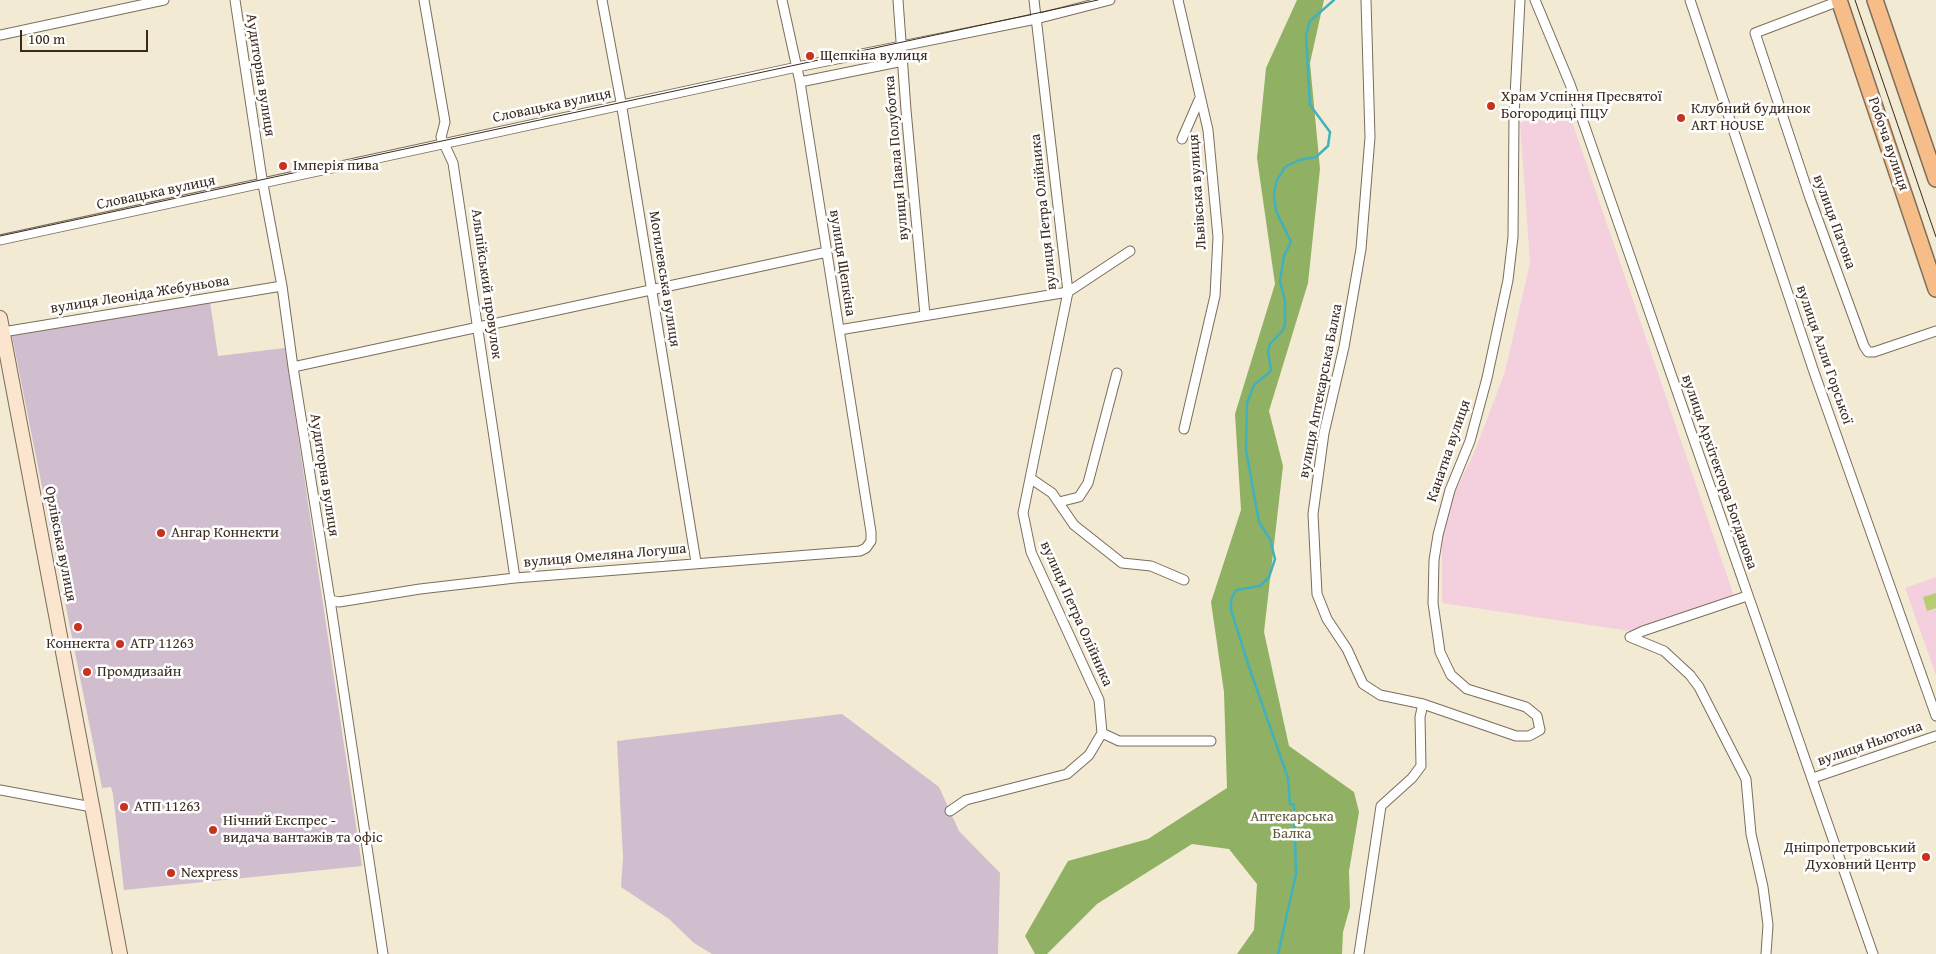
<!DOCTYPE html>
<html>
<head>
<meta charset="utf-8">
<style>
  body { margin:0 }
  #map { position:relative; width:1936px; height:954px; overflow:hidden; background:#f3ead3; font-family:"Gentium Book Plus",serif }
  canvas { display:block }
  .scale { position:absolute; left:20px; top:30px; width:128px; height:22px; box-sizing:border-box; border:2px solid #3b2a1e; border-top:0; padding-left:6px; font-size:15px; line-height:18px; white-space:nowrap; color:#3b2a1e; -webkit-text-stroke:4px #fff; paint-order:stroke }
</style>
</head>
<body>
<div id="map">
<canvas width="1936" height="954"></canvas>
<div class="scale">100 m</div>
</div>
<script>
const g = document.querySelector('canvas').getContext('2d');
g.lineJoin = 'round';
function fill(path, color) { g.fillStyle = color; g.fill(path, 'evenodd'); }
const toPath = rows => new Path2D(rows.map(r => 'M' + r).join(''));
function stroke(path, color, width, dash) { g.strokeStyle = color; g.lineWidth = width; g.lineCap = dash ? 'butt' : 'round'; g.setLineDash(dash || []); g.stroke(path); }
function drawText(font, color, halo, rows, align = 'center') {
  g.font = font + ' "Gentium Book Plus",serif'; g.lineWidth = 5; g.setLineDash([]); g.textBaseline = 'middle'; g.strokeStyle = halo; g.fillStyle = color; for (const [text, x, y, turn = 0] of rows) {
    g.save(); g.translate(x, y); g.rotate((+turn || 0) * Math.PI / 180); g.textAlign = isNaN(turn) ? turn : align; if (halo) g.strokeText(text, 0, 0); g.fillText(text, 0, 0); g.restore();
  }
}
const built = toPath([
  [1567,107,1734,596,1630,631,1442,603,1442,538,1451,500,1474,453,1505,372,1530,263,1520,123],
  [1936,577,1936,675,1905,588]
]);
const industrial = toPath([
  [210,302,218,356,285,348,362,866,124,890,113,794,111,787,102,788,12,336],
  [842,714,939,787,959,831,1000,873,998,954,712,954,694,943,669,919,621,887,623,858,617,741]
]);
const green = toPath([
  [1936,593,1936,608,1927,611,1923,597]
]);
const forest = toPath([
  [1297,0,1324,0,1310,63,1320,169,1308,283,1269,411,1283,466,1264,632,1289,746,1354,792,1359,812,1349,871,1350,907,1343,932,1342,954,1237,954,1254,930,1257,884,1229,849,1192,844,1097,904,1047,954,1035,954,1025,936,1068,861,1148,839,1227,788,1224,692,1211,602,1241,510,1235,414,1275,284,1257,158,1266,68]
]);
const stream = toPath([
  [1278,954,1296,874,1294,805,1290,804,1288,778,1249,667,1231,610,1231,600,1236,590,1260,586,1269,577,1275,559,1270,539,1259,522,1246,450,1247,403,1254,385,1271,371,1268,351,1270,344,1283,330,1285,324,1285,301,1280,281,1284,256,1291,242,1276,211,1274,194,1277,180,1285,167,1299,160,1316,157,1328,146,1330,132,1310,105,1306,35,1310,21,1334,0]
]);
const street = toPath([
  [235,0,262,179,282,286,293,367,330,600,383,954],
  [424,0,445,122,441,137,453,163,515,578],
  [602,0,621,102,696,562],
  [898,0,906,110,925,315],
  [1178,0,1208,130,1218,237,1215,296,1184,429],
  [1535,0,1570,84,1873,954],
  [1690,0,1814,372,1936,716],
  [1839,1,1755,33,1810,198,1864,346,1868,352,1874,352,1936,331],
  [0,35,164,0],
  [800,82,903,61],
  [1182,139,1199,100],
  [0,240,797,67,1036,19,1110,0],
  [839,330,1068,292,1130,251],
  [3,332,282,286],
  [293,367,827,252],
  [1030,478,1052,493,1074,525,1122,563,1151,566,1184,580],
  [1059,502,1079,497,1088,483,1117,373],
  [330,600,339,602,420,589,515,578,860,551,866,548,871,541,871,532,800,82,782,0],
  [1630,637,1664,651,1690,675,1699,687,1746,779,1751,834,1763,887,1768,925,1766,954],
  [1630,637,1643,631,1747,596],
  [1423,704,1516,736,1529,736,1540,730,1537,716,1526,707,1467,689,1451,675,1440,652,1433,603,1434,560,1438,535,1450,490,1470,441,1487,378,1508,280,1513,237,1514,116,1520,0],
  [1102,733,1119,741,1211,741],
  [1813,778,1936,736],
  [0,790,92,807],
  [950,811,966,800,1067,774,1089,755,1102,733,1099,700,1031,552,1023,513,1068,292,1034,0],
  [1359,954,1381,806,1412,778,1421,766,1420,717,1423,704,1380,695,1363,684,1347,649,1327,619,1317,594,1313,514,1324,433,1344,347,1361,249,1370,137,1366,0]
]);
const secondary = toPath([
  [0,318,120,954]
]);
const primary = toPath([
  [1839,0,1936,289],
  [1875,0,1936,179]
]);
const tram = toPath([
  [1855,0,1936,237],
  [0,236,1098,0]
]);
const markers = [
  [810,56,5,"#c8321e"],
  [1491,106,5,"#c8321e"],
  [1681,118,5,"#c8321e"],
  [283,166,5,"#c8321e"],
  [161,533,5,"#c8321e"],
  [78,627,5,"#c8321e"],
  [120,644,5,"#c8321e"],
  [87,672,5,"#c8321e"],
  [124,807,5,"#c8321e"],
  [213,830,5,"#c8321e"],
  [1926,857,5,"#c8321e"],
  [171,873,5,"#c8321e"]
];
const poiNames = [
  ["Щепкіна вулиця",820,56],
  ["Храм Успіння Пресвятої",1501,97],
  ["Богородиці ПЦУ",1501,114],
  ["Клубний будинок",1691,109],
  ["ART HOUSE",1691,126],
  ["Імперія пива",293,166],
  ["Ангар Коннекти",171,533],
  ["Коннекта",78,644,"center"],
  ["ATP 11263",130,644],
  ["Промдизайн",97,672],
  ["АТП 11263",134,807],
  ["Нічний Експрес -",223,821],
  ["видача вантажів та офіс",223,838],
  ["Дніпропетровський",1916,848,"right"],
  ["Духовний Центр",1916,865,"right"],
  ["Nexpress",181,873]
];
const streetNames = [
  ["Аудиторна вулиця",260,75,81],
  ["Словацька вулиця",552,106,-12],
  ["Робоча вулиця",1888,144,71],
  ["вулиця Павла Полуботка",897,158,-95],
  ["Львівська вулиця",1198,192,-94],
  ["Словацька вулиця",156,193,-12],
  ["вулиця Петра Олійника",1044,212,-96],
  ["вулиця Патона",1834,222,70],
  ["вулиця Щепкіна",842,263,81],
  ["Могилевська вулиця",664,279,81],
  ["Альпійський провулок",486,284,82],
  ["вулиця Леоніда Жебуньова",140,295,-9],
  ["вулиця Алли Горської",1824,355,71],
  ["вулиця Аптекарська Балка",1321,391,-79],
  ["Канатна вулиця",1449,451,-71],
  ["вулиця Архітектора Богданова",1719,472,71],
  ["Аудиторна вулиця",324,475,81],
  ["Орлівська вулиця",60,544,79],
  ["вулиця Омеляна Логуша",605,556,-5],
  ["вулиця Петра Олійника",1076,614,66],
  ["вулиця Ньютона",1870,744,-19]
];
const parkNames = [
  ["Аптекарська",1292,817],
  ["Балка",1292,834]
];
fill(built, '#f4cfdd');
fill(industrial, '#d0bdcd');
fill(green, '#b6cd71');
fill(forest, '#90b063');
stroke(stream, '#42b1bc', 2.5);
stroke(street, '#7b6d5d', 11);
stroke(secondary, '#7b6d5d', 16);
stroke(primary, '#7b6d5d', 18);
stroke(street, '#fff', 9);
stroke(secondary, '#fce5cf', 14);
stroke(primary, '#f7bd88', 15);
stroke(tram, '#3b2a1e', 1);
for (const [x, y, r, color] of markers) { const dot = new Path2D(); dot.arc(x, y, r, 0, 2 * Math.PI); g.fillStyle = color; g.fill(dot); stroke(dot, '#fff', 2); }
drawText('15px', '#3b2a1e', '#fff', poiNames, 'left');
drawText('15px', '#3b2a1e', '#fff', streetNames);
drawText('15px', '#605b37', '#fff', parkNames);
</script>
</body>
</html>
